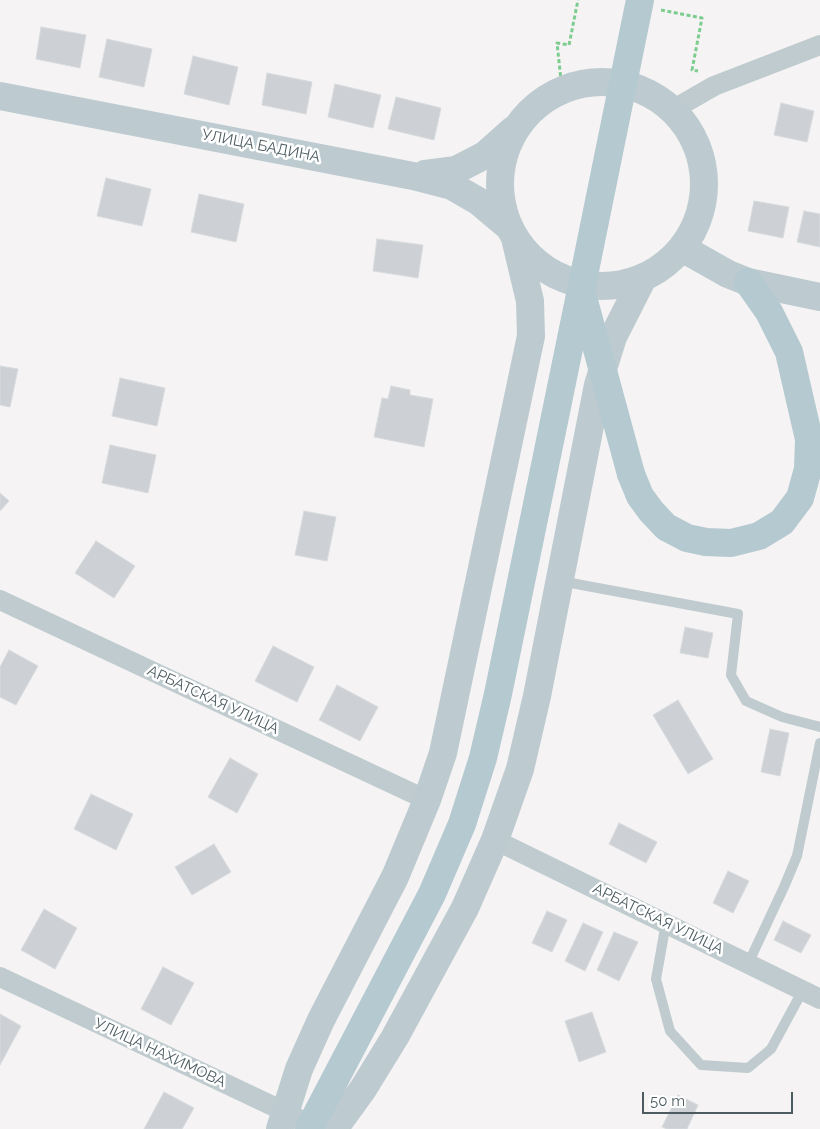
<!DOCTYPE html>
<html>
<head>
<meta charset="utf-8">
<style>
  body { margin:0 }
  #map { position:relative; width:820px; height:1129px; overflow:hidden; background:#f5f3f3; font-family:Raleway,sans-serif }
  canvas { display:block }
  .scale { position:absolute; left:642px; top:1092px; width:151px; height:22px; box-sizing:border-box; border:2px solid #4b5b60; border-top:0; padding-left:6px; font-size:15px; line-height:18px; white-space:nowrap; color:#4b5b60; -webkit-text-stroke:4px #fff; paint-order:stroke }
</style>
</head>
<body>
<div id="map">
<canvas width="820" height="1129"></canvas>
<div class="scale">50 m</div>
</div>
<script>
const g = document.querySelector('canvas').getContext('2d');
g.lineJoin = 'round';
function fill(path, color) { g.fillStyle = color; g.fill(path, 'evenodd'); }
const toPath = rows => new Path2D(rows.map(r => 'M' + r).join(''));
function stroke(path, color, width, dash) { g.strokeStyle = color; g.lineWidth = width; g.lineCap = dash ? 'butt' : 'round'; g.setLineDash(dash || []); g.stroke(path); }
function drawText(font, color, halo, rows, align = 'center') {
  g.font = font + ' Raleway,sans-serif'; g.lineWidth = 5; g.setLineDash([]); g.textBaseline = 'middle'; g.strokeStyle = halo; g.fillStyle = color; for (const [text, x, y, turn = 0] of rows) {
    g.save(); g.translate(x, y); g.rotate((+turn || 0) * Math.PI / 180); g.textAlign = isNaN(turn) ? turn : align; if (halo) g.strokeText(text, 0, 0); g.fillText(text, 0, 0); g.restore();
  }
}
const building = toPath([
  [41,27,86,35,80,68,36,59,41,27],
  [107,39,152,49,144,87,99,77,107,39],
  [193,56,238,67,229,105,184,94,193,56],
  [267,73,312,82,306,114,262,105,267,73],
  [335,84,381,95,373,128,328,117,335,84],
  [396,97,441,108,434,140,388,129,396,97],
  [781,103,814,111,807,142,774,135,781,103],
  [106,178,151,189,142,226,97,216,106,178],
  [199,194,244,204,236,242,191,232,199,194],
  [754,201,789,207,783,238,748,231,754,201],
  [804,211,820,214,820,247,797,242,804,211],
  [377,239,423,245,418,278,373,271,377,239],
  [0,366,18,369,10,407,0,405,0,366],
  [120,378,165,388,157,426,112,416,120,378],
  [391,386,410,390,410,395,433,399,424,447,374,437,382,398,388,399,391,386],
  [110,445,156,455,148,493,102,483,110,445],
  [0,493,9,501,0,511,0,493],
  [304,511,336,517,327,561,295,555,304,511],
  [96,541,135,566,114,598,75,573,96,541],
  [685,627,713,633,708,658,680,653,685,627],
  [273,646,314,667,297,702,255,681,273,646],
  [9,650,38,666,16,705,0,697,0,667,9,650],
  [337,685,378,707,360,741,319,720,337,685],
  [678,700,713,759,688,774,653,715,678,700],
  [770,729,789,733,780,776,761,772,770,729],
  [230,758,258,774,237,813,208,797,230,758],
  [91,794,133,814,116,850,74,829,91,794],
  [619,823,657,842,646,863,609,844,619,823],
  [214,844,231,872,192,895,175,867,214,844],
  [728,871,749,881,733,913,713,903,728,871],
  [44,909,77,928,55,969,21,950,44,909],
  [547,911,567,920,552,952,532,943,547,911],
  [783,921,811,935,801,953,774,940,783,921],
  [583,923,603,932,585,971,565,961,583,923],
  [614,932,638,942,619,981,597,970,614,932],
  [163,967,194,983,171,1025,141,1009,163,967],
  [592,1012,606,1052,579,1062,565,1021,592,1012],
  [0,1014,21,1026,0,1065,0,1014],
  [164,1092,194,1108,182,1129,144,1129,164,1092],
  [678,1095,698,1105,687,1129,667,1129,662,1127,678,1095]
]);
const path = toPath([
  [661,10,702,18,692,70,698,71],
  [562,89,557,43,569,45,578,0]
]);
const lane = toPath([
  [560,581,738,614,731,675,746,701,782,717,820,727],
  [666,923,656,979,670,1031,701,1065,748,1068,771,1049,803,990],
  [748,964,784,887,797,856,820,743]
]);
const street = toPath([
  [674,109,714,86,820,45],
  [0,600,427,800],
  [495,840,820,999],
  [0,977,296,1117]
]);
const secondary = toPath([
  '500 184a102 102 0 1 1 204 0a102 102 0 1 1-204 0Z',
  [0,96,413,176,452,186,478,201,509,227],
  [425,174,456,170,485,155,513,130],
  [682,248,728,274,748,282,820,297],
  [280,1129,299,1069,321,1020,395,877,427,800,443,753,531,336,530,301,515,238],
  [334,1129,363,1089,395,1037,465,908,495,840,520,769,537,696,598,385,613,337,643,278]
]);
const primary = toPath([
  [631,474,640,496,651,511,666,527,687,538,706,542,731,543,759,536,782,522,800,498,808,469,809,439,789,352,769,312,748,282],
  [309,1129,432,894,462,824,483,758,498,694,581,290]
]);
const primaryBridge = toPath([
  [631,474,581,290,640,0]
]);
const streetNames = [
  ["УЛИЦА БАДИНА",261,146,11],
  ["АРБАТСКАЯ УЛИЦА",213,700,25],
  ["АРБАТСКАЯ УЛИЦА",658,919,26],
  ["УЛИЦА НАХИМОВА",160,1053,25]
];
fill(building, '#cdd1d5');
stroke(building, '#d7dbde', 1);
stroke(path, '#7dcd91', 3, [4, 2.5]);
stroke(lane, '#bfcbce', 10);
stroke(street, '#bfcbce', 20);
stroke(secondary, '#bdcbd0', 28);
stroke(primary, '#b4c9d0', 28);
stroke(primaryBridge, '#b4c9d0', 28);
drawText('15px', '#4b5b60', '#fff', streetNames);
</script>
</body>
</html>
